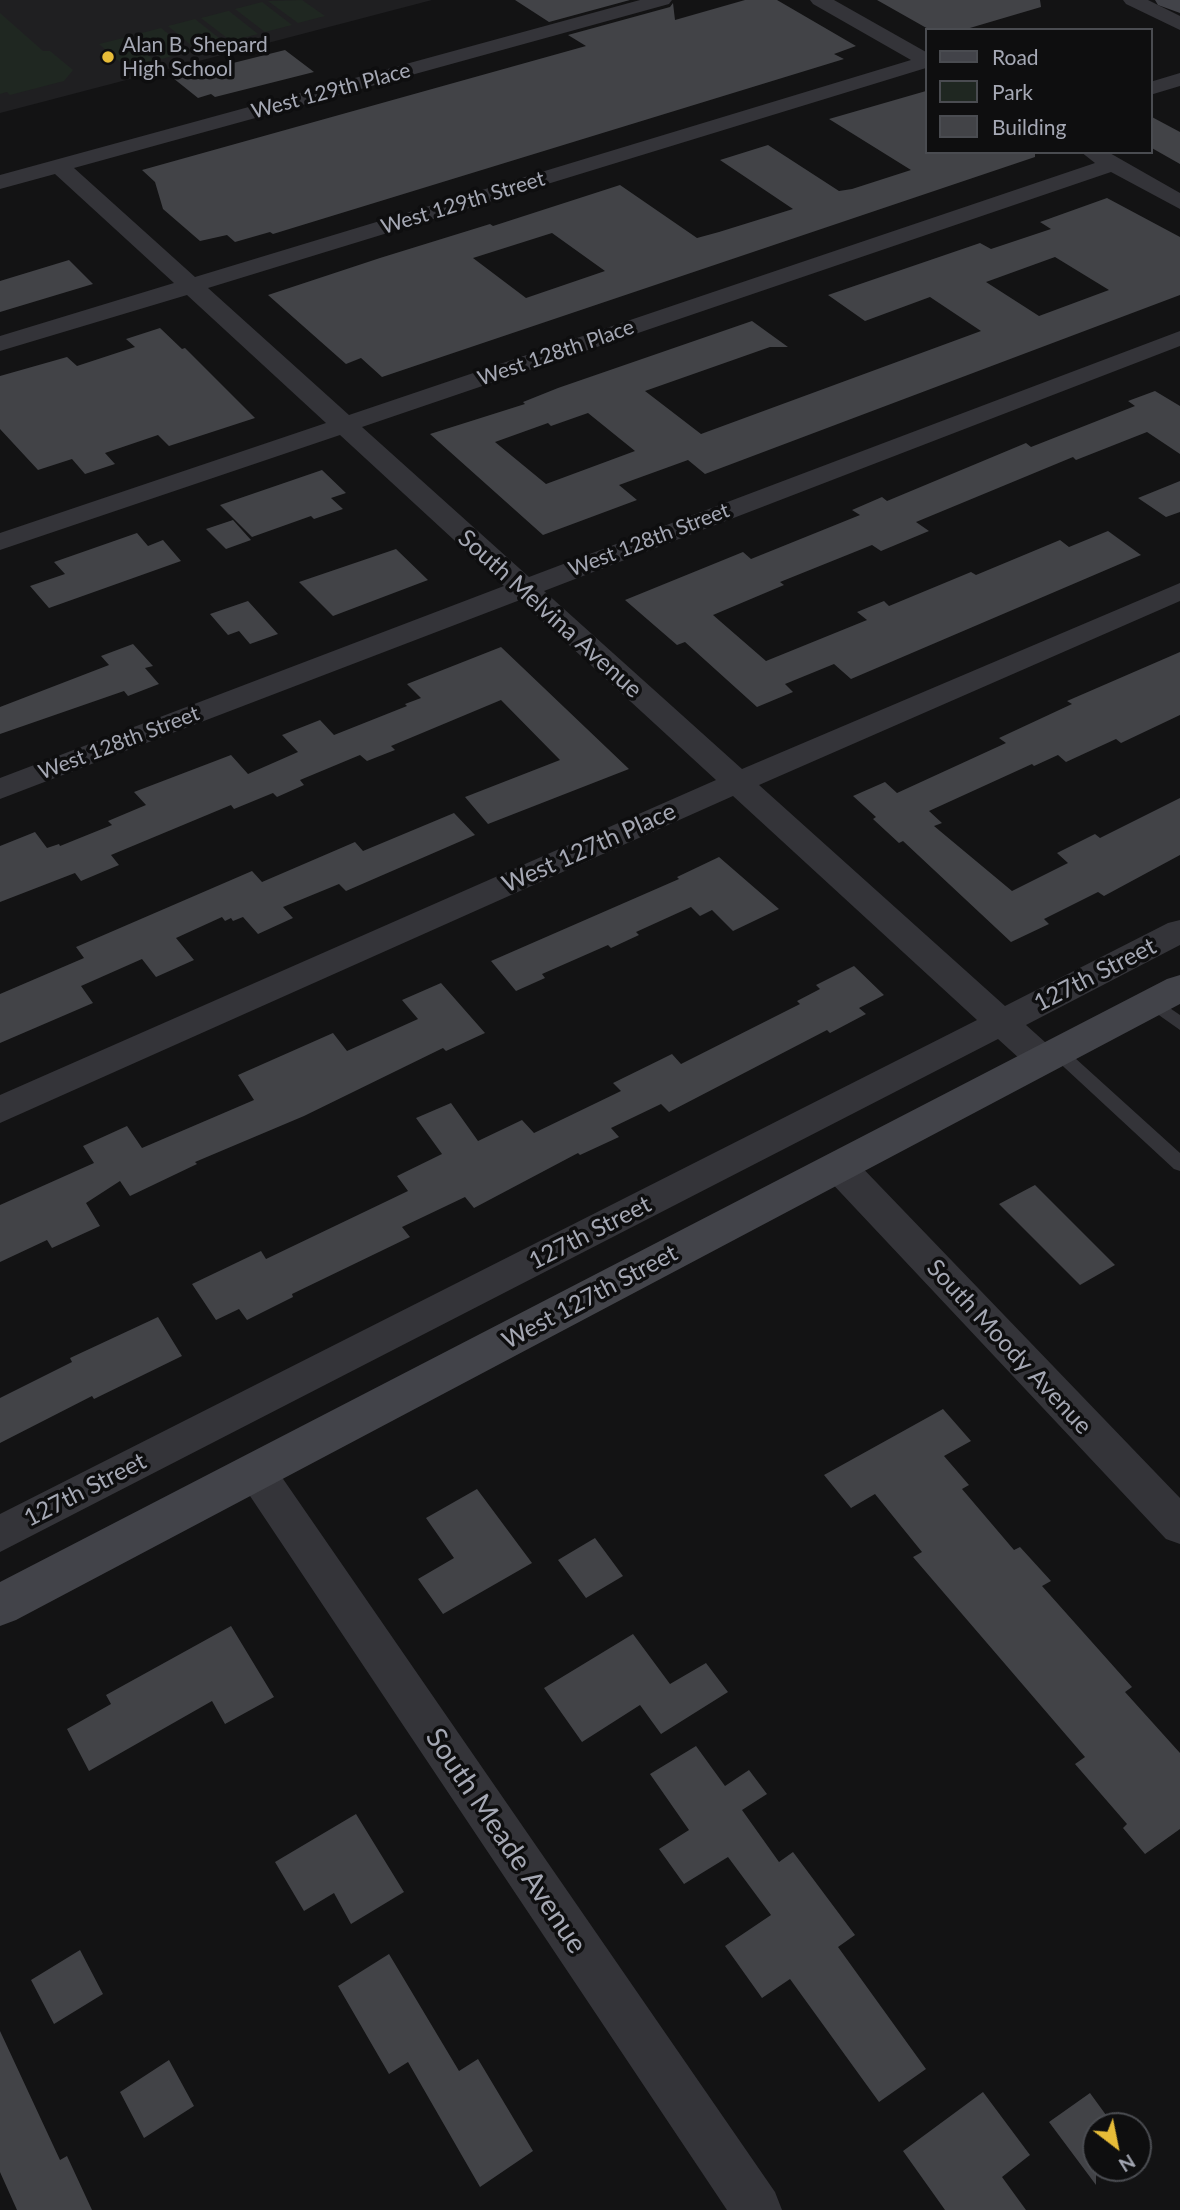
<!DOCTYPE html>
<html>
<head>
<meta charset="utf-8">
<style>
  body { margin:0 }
  #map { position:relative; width:1180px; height:2210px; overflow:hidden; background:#131314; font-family:Lato,sans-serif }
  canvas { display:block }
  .legend { position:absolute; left:925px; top:28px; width:228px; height:126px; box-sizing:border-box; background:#0e0e0f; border:2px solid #4a4c51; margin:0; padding:9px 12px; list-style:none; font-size:21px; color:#a5a8b4 }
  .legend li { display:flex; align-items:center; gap:14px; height:35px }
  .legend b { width:35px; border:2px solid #4a4c51 }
  .north { position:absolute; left:1082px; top:2112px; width:70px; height:70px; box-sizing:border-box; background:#0e0e0f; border:2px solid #4a4c51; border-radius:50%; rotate:148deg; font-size:19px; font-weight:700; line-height:28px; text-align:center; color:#a5a8b4 }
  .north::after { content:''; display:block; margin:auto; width:24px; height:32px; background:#e7bc38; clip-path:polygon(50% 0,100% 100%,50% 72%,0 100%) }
</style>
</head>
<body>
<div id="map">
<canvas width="1180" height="2210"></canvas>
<ul class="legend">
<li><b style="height:9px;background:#424349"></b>Road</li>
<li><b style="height:19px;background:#1f2721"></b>Park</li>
<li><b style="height:19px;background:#424347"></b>Building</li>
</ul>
<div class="north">N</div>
</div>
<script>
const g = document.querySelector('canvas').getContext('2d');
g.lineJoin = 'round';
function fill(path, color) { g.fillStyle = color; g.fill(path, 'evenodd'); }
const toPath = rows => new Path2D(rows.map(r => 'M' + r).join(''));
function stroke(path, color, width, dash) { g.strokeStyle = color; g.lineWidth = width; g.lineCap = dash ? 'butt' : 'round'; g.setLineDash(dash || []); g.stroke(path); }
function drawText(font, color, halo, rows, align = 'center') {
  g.font = font + ' Lato,sans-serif'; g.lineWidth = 7; g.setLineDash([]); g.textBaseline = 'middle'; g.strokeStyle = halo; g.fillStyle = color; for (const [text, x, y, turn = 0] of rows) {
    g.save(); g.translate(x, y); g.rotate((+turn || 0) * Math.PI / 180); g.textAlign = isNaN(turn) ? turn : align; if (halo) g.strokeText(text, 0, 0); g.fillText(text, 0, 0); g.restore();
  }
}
const built = toPath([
  [0,0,432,0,0,113]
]);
const green = toPath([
  [302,0,325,16,298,23,268,1],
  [262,2,292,25,265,32,235,9],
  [228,11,229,11,258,34,231,41,201,18],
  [0,13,43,51,50,51,73,70,64,81,10,95,7,92,0,94],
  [195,19,224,42,197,50,168,26],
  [161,28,190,51,162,59,134,35],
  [127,37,155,61,127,68,99,44]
]);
const building = toPath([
  [515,0,630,0,549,22],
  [745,0,777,0,856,46,834,54,844,59,273,234,270,232,235,242,227,235,200,241,163,209,155,182,142,170,586,46,568,35,670,7,673,3,675,20],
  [877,0,1040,0,1041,7,963,30,930,30],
  [285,50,314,72,215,97,211,94,198,98,173,78],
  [926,91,926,152,1035,152,1035,157,382,377,361,358,346,364,268,295,380,258,490,224,493,226,620,185,697,238,719,232,793,209,720,160,768,145,839,191,852,189,911,170,829,119],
  [552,233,605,271,526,298,473,258],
  [1150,116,1180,132,1180,164,1150,147],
  [1107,198,1180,237,1180,295,705,474,688,460,619,485,637,500,543,535,430,434,525,404,523,402,558,388,752,321,788,347,770,347,645,391,701,434,981,331,930,297,865,321,828,295,980,243,991,249,1051,229,1040,222],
  [1055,257,1109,290,1039,316,986,282],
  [588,413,635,451,546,484,495,442,548,423,551,426],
  [69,260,93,284,0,312,0,281],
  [160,328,182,349,185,348,255,418,169,446,158,435,105,453,115,464,85,474,72,459,38,470,0,429,0,376,67,357,77,366,135,347,126,339],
  [1155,391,1180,406,1180,454,1147,432,1076,460,1073,457,916,522,929,531,881,551,872,545,780,582,784,585,713,615,766,661,867,620,857,612,884,601,889,606,971,572,976,575,1060,540,1069,547,1108,531,1141,555,851,679,834,664,785,684,793,692,757,707,685,642,677,645,625,600,743,552,751,559,860,515,852,510,882,497,887,501,1026,443,1031,447,1135,406,1128,401],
  [322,470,346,493,331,498,343,509,314,519,311,516,252,537,220,505],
  [1180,481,1180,512,1166,517,1138,498],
  [233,520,251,540,226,549,206,529],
  [137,533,148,546,163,540,181,561,49,608,30,586,65,574,54,562],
  [396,549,428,580,333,616,299,582],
  [248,601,278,634,250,644,239,631,228,635,210,614],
  [133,644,153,666,145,668,159,684,128,696,124,691,0,734,0,707,109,665,101,656],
  [501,647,629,769,488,824,465,797,560,760,501,700,391,746,395,750,367,761,360,755,300,780,304,785,277,797,273,793,234,809,231,805,111,855,119,865,81,881,75,873,0,902,0,846,35,832,47,848,59,844,60,846,112,825,108,821,146,805,134,792,231,755,248,774,298,752,282,735,320,720,334,735,407,706,405,704,421,698,407,684],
  [1180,652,1180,715,1121,743,1116,739,1066,762,1058,755,1034,766,1032,764,929,811,942,823,934,826,1012,891,1068,863,1057,853,1095,834,1100,838,1180,798,1180,855,1104,896,1098,892,1044,919,1049,924,1011,942,903,841,899,843,873,819,876,817,853,796,885,782,897,793,1006,743,999,738,1072,704,1067,701],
  [454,813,475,835,346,891,339,884,283,907,293,918,258,934,243,917,233,921,231,918,225,921,222,917,176,938,194,960,156,977,142,959,81,986,93,1003,0,1043,0,994,84,958,76,947,252,871,262,882,355,842,363,851],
  [719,857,779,909,733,931,712,910,700,916,691,907,636,932,639,935,611,948,608,945,542,974,545,978,516,991,491,961,679,879,677,877],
  [854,966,884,995,859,1008,866,1014,830,1033,827,1030,669,1112,661,1104,611,1128,619,1137,580,1155,578,1153,474,1208,465,1197,402,1227,410,1237,292,1294,293,1297,247,1320,239,1309,216,1320,192,1284,261,1251,266,1259,408,1191,397,1176,442,1154,416,1118,451,1103,478,1141,522,1120,534,1133,621,1091,613,1083,672,1054,681,1064,800,1004,797,1001,820,989,816,985],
  [441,983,485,1033,446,1051,443,1048,304,1116,195,1162,197,1164,130,1196,120,1181,86,1203,100,1226,52,1248,47,1240,0,1262,0,1205,94,1163,83,1146,127,1126,142,1148,254,1100,238,1075,333,1033,347,1051,418,1019,402,1000],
  [1035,1185,1115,1265,1080,1285,999,1204],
  [158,1317,182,1356,94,1399,92,1396,0,1443,0,1398,72,1362,70,1358],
  [943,1409,971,1441,944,1456,969,1485,962,1489,1014,1550,1020,1547,1051,1581,1042,1586,1132,1687,1125,1692,1180,1753,1180,1829,1145,1854,1123,1828,1127,1824,1075,1764,1085,1757,913,1557,922,1552,875,1494,851,1508,824,1475],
  [477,1489,532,1563,443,1614,418,1579,454,1558,426,1518],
  [595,1538,623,1576,586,1598,558,1560],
  [231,1626,274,1697,225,1724,212,1701,89,1771,67,1729,111,1704,106,1695],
  [633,1634,670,1684,706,1663,728,1692,661,1734,640,1705,582,1742,544,1688],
  [696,1746,725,1786,749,1770,767,1794,742,1810,779,1862,793,1852,855,1935,838,1947,926,2069,879,2102,790,1979,762,1998,725,1946,771,1915,728,1857,684,1884,659,1849,689,1830,650,1774],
  [356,1814,404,1892,351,1924,334,1893,304,1911,275,1862],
  [80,1950,103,1994,54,2024,31,1980],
  [389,1954,459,2071,478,2059,533,2151,480,2187,408,2062,389,2074,338,1986],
  [0,2031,60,2160,67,2156,92,2210,17,2210,0,2172],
  [169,2060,194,2106,144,2138,120,2092],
  [983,2092,1030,2155,1002,2177,1026,2210,945,2210,903,2151],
  [1090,2093,1114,2126,1096,2126,1096,2185,1049,2122]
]);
const lane = toPath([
  [1152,996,1180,1015,1180,1030,1146,1006,1144,1002,1152,996],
  [1058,1046,1064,1048,1180,1153,1180,1171,1174,1169,1052,1056,1049,1052,1058,1046]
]);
const street = toPath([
  [640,0,672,0,669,4,74,168,195,277,911,60,813,4,810,0,834,0,926,52,926,68,208,288,349,415,1095,163,1081,152,1108,152,1180,193,1180,209,1111,172,362,427,529,577,1180,331,1180,346,544,591,742,769,1180,583,1180,601,759,785,1005,1006,1168,923,1180,920,1180,945,1026,1025,1055,1051,1060,1060,1055,1069,1043,1073,1031,1069,998,1039,0,1552,0,1514,977,1020,733,796,0,1123,0,1095,716,780,520,600,0,799,0,778,504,586,340,435,0,550,0,533,326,423,187,295,0,351,0,336,174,283,55,174,0,189,0,175,640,0],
  [1123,0,1148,0,1180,16,1180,30,1126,4,1123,0],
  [1180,73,1180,86,1150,95,1150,82,1180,73],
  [839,1153,852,1157,1180,1498,1180,1544,1166,1539,826,1177,821,1167,826,1157,839,1153],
  [256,1455,270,1460,775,2192,782,2210,727,2210,242,1484,236,1472,242,1460,256,1455]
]);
const secondary = toPath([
  [1155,0,1180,0,1180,13,1158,5,1155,0],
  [1180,975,1180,1004,16,1620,0,1626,0,1582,1167,979,1180,975]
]);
const markers = [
  [108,57,7,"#e7bc38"]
];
const farPoinames = [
  ["Alan B. Shepard",122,45],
  ["High School",122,69]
];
const farStreetnames = [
  ["West 129th Place",331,91,-15],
  ["West 129th Street",463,203,-17],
  ["West 128th Place",556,353,-19],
  ["West 128th Street",649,540,-21],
  ["West 128th Street",119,743,-21]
];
const streetNames = [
  ["South Melvina Avenue",550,614,42],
  ["West 127th Place",589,848,-24],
  ["127th Street",1095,975,-27],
  ["127th Street",590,1233,-27],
  ["West 127th Street",590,1297,-28],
  ["South Moody Avenue",1009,1347,47],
  ["127th Street",85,1490,-27]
];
const nearStreetnames = [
  ["South Meade Avenue",506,1841,56]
];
fill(built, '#1f1f21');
fill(green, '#1f2721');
fill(building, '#424347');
fill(lane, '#343439');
fill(street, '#343439');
fill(secondary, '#424349');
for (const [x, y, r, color] of markers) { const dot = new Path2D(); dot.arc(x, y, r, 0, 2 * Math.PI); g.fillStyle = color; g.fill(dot); stroke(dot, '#0e0e0f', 2.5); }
drawText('21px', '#a5a8b4', '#0e0e0f', farPoinames, 'left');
drawText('21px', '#a5a8b4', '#0e0e0f', farStreetnames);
drawText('24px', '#a5a8b4', '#0e0e0f', streetNames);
drawText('28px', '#a5a8b4', '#0e0e0f', nearStreetnames);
</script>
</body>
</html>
